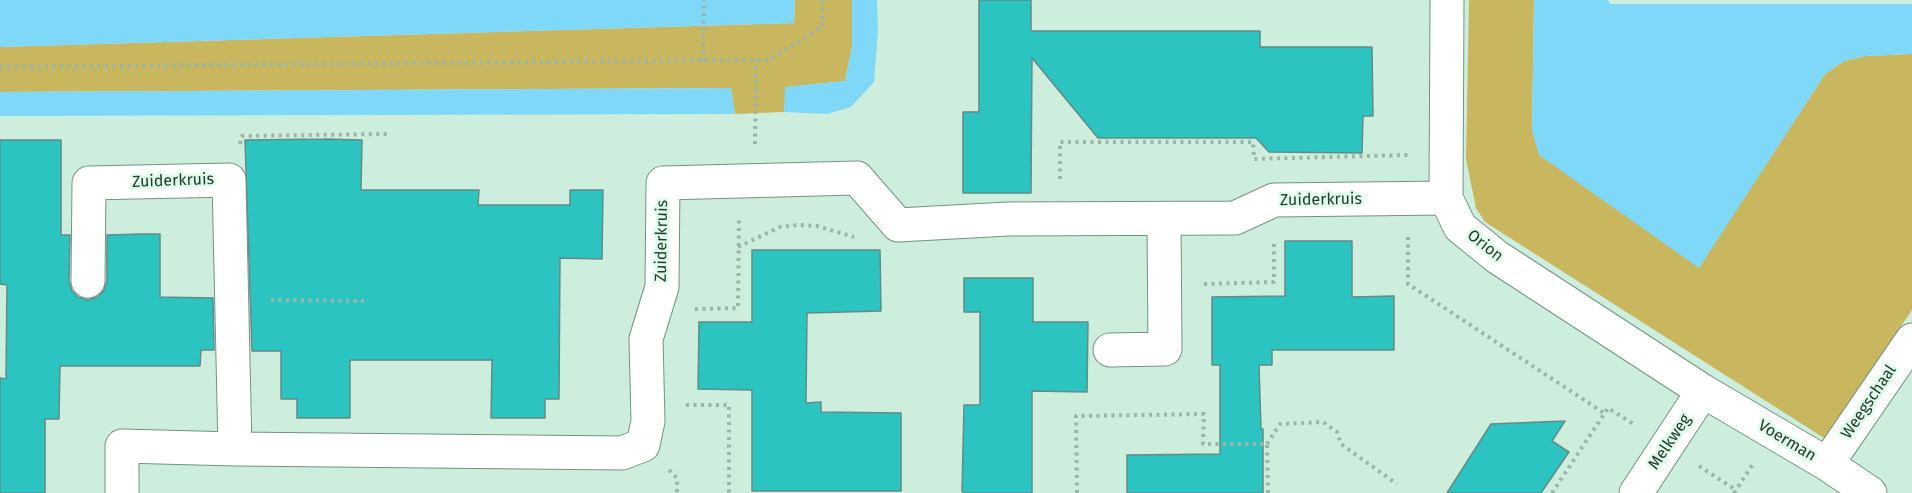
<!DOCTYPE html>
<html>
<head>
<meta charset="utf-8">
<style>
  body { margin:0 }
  canvas { display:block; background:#cdeedc }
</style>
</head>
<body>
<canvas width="1912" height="493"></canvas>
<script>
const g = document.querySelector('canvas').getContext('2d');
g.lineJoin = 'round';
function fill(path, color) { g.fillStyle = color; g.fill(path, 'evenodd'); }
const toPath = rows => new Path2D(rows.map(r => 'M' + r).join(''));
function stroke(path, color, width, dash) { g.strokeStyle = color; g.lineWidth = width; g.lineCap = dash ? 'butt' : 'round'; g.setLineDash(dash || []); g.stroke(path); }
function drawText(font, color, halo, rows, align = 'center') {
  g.font = font + ' "Fira Sans",sans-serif'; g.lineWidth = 5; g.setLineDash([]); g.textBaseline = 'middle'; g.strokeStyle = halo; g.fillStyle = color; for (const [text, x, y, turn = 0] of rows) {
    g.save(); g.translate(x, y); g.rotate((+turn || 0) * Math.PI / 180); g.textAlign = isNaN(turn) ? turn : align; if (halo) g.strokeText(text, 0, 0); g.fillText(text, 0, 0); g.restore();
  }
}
const green = toPath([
  [795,0,852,0,852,47,845,81,786,87,784,112,735,114,731,88,0,92,0,47,794,23],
  [1469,0,1534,0,1532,130,1699,267,1825,74,1844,61,1865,56,1912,54,1912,310,1824,438,1485,222,1476,208,1466,159]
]);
const water = toPath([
  [0,0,795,0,794,23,0,47],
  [852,0,877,0,878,31,874,82,851,107,827,114,784,112,785,87,845,81,852,47],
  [1534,0,1608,0,1610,4,1912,4,1912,54,1865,56,1844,61,1825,74,1699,268,1539,155,1532,130],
  [731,88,735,114,0,116,0,92]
]);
const building = toPath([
  [979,0,1031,0,1031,31,1260,31,1260,47,1372,47,1373,116,1363,116,1362,153,1269,152,1256,138,1098,138,1032,58,1031,193,963,193,963,112,979,112,979,0],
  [325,139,362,140,361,190,479,190,478,205,570,205,570,190,603,190,602,259,560,258,559,399,545,399,545,418,491,418,492,360,350,360,350,418,297,418,297,399,281,399,281,351,252,351,245,140,325,139],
  [0,140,61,140,61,235,70,235,69,281,72,291,78,297,88,300,98,297,104,290,107,281,107,235,142,234,160,234,160,297,213,298,214,350,201,350,200,366,60,366,59,419,45,419,45,493,0,493,0,378,6,379,7,285,0,284,0,140],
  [1285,241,1352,241,1352,297,1394,296,1394,350,1272,350,1272,365,1259,365,1261,429,1263,429,1263,493,1127,493,1127,455,1220,454,1220,365,1212,365,1212,297,1285,296,1285,241],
  [752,250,880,250,881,311,807,313,806,403,821,402,821,412,901,413,901,491,752,491,752,390,698,389,699,322,752,322,752,250],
  [964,278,1033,278,1033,322,1088,322,1087,392,1032,391,1032,493,964,493,962,491,964,405,980,405,980,312,964,312,964,278],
  [1565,421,1552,441,1569,452,1541,493,1447,493,1491,424,1565,421]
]);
const path = toPath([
  [703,61,704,0],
  [0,67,768,60,822,28,822,0],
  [240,144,242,136,387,134],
  [755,144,756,61],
  [1060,179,1060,142,1253,142,1254,159,1408,155],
  [1408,237,1408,284,1604,413],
  [738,247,780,227,799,225,817,226,854,237],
  [1204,284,1274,282,1274,243],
  [271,300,364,301],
  [695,309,738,308,739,218],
  [686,405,729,405,729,493],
  [1267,444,1280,424,1323,422,1337,432,1341,444,1397,484],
  [1699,466,1736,490],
  [669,470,677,478,677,493],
  [1077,493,1076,416,1204,414,1203,444,1267,444,1268,493],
  [1552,493,1608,408,1635,425],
  [1734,493,1753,464]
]);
const street = toPath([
  [1447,0,1446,198,1460,227,1497,257,1703,391,1827,464,1870,493],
  [88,281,89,183,229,180,235,449,622,453,643,445,648,421,646,339,662,287,663,183,857,178,898,225,1008,219,1235,218,1274,200,1446,198],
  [1110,350,1165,349,1164,219],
  [1827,464,1912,340],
  [122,493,122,446,235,449],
  [1636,493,1703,391]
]);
const streetNames = [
  ["Zuiderkruis",173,181,-2],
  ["Zuiderkruis",1321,200,-1],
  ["Zuiderkruis",662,241,-89],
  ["Orion",1485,246,38],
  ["Weegschaal",1869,402,-56],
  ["Voerman",1787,441,31],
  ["Melkweg",1670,442,-56]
];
fill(green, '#c8b75e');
fill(water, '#80d8f8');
fill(building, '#2bc4c1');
stroke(building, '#648b89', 1.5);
stroke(street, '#749382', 35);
stroke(path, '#9bb6a7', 4, [3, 4.5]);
stroke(street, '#fff', 33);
drawText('16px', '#2b3831', '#dafce9', streetNames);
</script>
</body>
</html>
